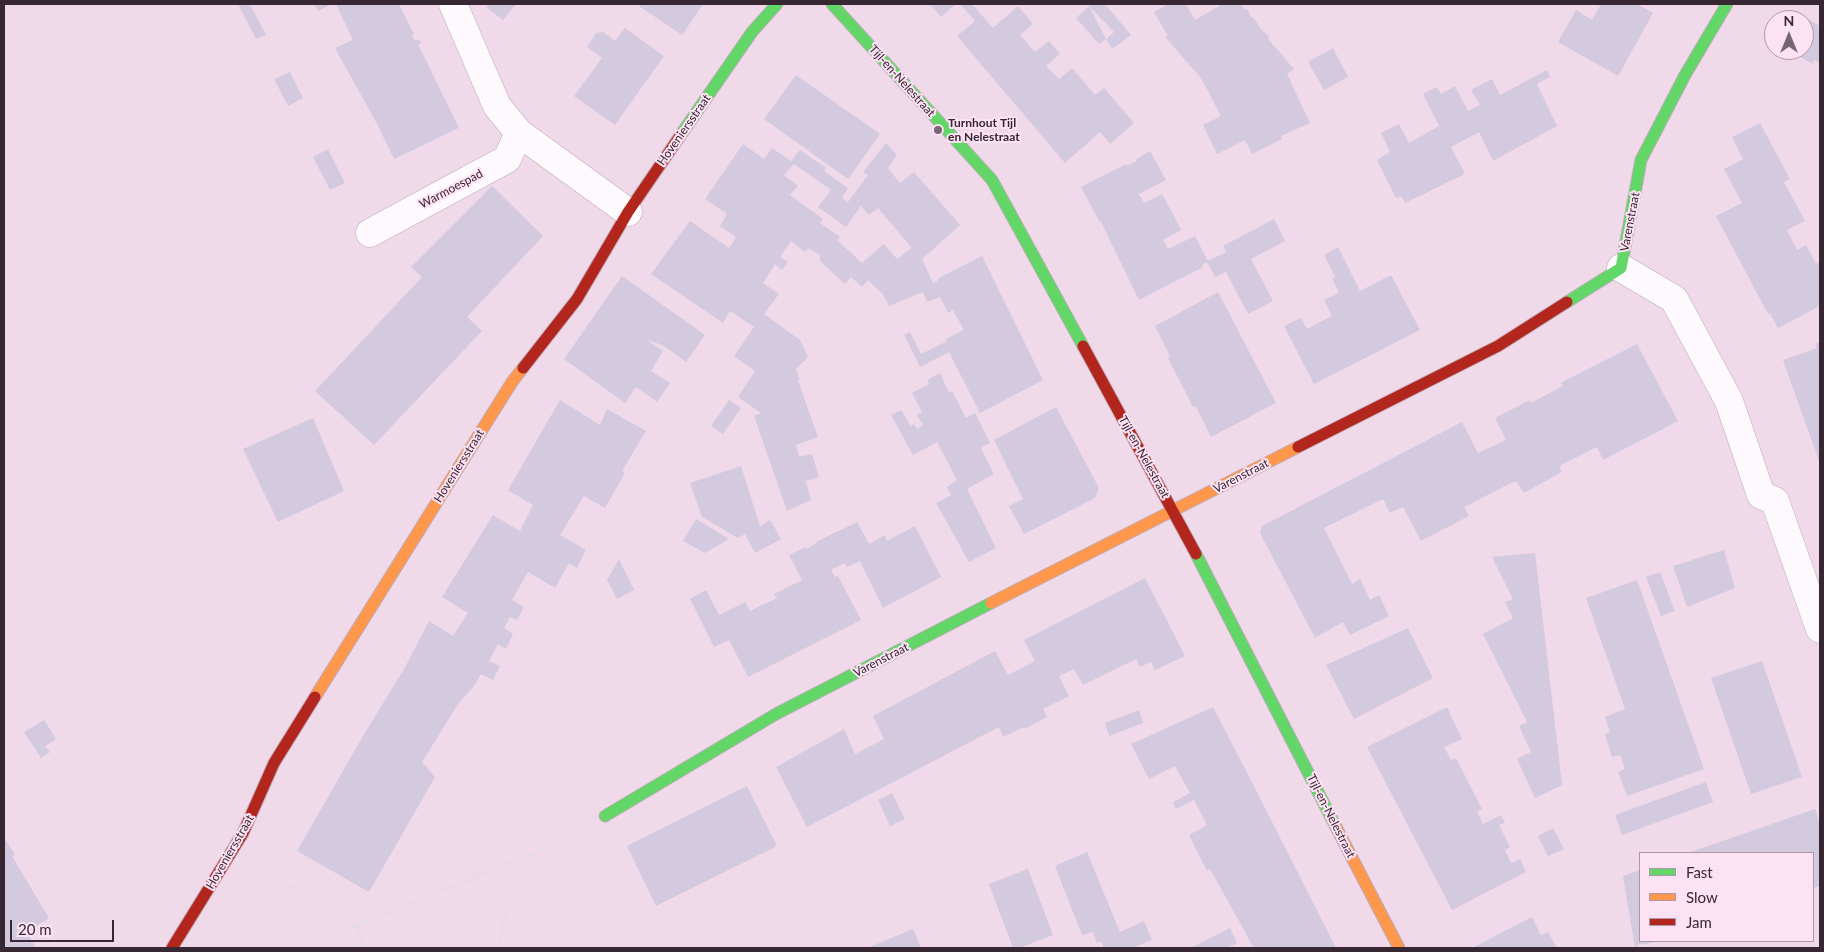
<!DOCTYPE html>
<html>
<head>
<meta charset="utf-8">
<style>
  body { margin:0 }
  #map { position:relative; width:1824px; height:952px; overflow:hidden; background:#f0d9e9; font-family:Lato,sans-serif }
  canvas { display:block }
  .frame { position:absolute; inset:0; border:5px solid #372733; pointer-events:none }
  .legend { position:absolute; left:1639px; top:852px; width:175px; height:90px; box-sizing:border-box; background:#fde2f4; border:1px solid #ae97a7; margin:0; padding:6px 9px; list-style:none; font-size:15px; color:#372733 }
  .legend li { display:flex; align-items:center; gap:10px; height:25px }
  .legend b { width:25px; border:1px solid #ae97a7 }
  .north { position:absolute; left:1764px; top:10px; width:50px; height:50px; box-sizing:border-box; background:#fde2f4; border:1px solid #ae97a7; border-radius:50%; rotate:0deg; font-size:14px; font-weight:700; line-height:20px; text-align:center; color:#372733 }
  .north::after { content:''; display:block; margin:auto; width:18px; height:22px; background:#786573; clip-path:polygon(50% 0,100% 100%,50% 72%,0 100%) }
  .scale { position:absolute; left:10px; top:920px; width:104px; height:22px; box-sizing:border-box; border:2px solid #372733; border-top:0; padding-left:6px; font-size:15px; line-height:18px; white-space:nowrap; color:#372733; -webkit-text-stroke:4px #fde2f4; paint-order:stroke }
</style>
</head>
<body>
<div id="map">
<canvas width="1824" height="952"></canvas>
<div class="frame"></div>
<ul class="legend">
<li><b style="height:6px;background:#63d668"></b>Fast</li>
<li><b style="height:6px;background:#ff974d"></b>Slow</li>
<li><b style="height:6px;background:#b3261e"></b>Jam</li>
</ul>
<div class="north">N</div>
<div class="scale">20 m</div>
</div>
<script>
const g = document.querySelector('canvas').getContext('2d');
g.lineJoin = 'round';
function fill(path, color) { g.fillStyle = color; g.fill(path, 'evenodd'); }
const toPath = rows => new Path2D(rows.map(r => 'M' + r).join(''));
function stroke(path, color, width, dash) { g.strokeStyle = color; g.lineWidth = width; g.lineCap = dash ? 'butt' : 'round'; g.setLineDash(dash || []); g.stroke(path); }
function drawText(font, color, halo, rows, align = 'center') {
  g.font = font + ' Lato,sans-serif'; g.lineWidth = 4; g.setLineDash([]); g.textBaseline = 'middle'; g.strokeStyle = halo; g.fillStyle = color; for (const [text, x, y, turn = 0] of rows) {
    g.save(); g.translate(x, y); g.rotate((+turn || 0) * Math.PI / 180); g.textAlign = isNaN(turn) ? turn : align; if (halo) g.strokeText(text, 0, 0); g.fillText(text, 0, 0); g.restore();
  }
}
const building = toPath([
  [238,4,250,4,266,35,256,39],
  [314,4,332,4,318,11],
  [336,4,399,4,414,34,412,35,415,41,419,39,421,43,418,44,459,128,394,159,377,124,335,48,353,40],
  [489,4,516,4,503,20,486,7],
  [641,4,703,4,682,35,639,6],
  [930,4,956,4,941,17],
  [960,4,972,4,993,28,1018,6,1033,24,1020,35,1035,52,1049,41,1060,54,1046,66,1059,79,1072,68,1095,95,1104,88,1134,123,1110,144,1100,132,1065,163,957,36,975,21],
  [1091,4,1105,4,1131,35,1112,49,1106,39,1114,32,1089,6,1106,39,1099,44,1076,18,1089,6],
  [1168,4,1186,4,1195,20,1223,4,1241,4,1244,10,1247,9,1251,17,1253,17,1263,32,1265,31,1266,35,1268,34,1269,40,1294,69,1287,74,1310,123,1281,136,1282,139,1252,154,1245,140,1217,154,1203,125,1221,116,1201,78,1165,37,1168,36,1154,12],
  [1601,4,1637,4,1653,13,1618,76,1558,42,1576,10,1592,20],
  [1804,17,1820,26,1820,63,1814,60,1813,64,1787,50,1804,50,1804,20,1802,20],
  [625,28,664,56,615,125,574,96,602,58,587,47,596,33,603,32,615,41],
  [1333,48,1348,77,1324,90,1308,62],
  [1547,70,1550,77,1537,84,1557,126,1493,161,1479,132,1451,147,1465,174,1405,203,1401,196,1396,198,1377,160,1390,152,1381,133,1399,124,1409,143,1439,126,1423,94,1437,87,1441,94,1455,86,1468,111,1480,105,1471,90,1492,79,1500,95],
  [290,72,303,98,288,106,274,79],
  [796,75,880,134,848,179,764,119],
  [1760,123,1790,179,1784,182,1805,221,1787,230,1797,250,1806,245,1816,264,1820,262,1820,306,1778,328,1770,313,1768,314,1716,216,1742,203,1724,169,1743,159,1732,137],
  [886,143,897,155,888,168,900,183,914,172,960,225,922,259,933,283,938,281,937,279,982,256,1043,380,980,413,949,352,920,367,904,335,910,332,921,354,947,341,946,339,964,330,953,310,948,313,940,297,927,302,923,292,889,306,883,294,868,280,862,287,851,277,845,284,820,261,820,255,808,248,805,252,791,241,780,257,788,262,782,270,775,264,763,283,779,294,764,314,800,340,808,357,796,369,800,380,798,381,818,437,796,445,799,457,812,454,819,477,806,481,811,500,787,511,754,416,761,413,738,397,755,371,734,356,754,327,730,311,723,323,651,274,690,221,729,248,736,237,720,226,727,214,705,199,743,144,764,159,772,148,791,161,800,150,826,168,824,171,848,188,842,198,848,202,868,175,863,172],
  [794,164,831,190,818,207,846,227,861,206,869,215,878,208,912,248,897,259,884,244,862,263,837,240,840,237,820,223,823,219,790,195,798,186,784,175],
  [328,149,345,183,330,190,313,157],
  [1150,151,1166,180,1139,194,1144,203,1162,194,1172,212,1181,230,1163,240,1168,249,1195,236,1208,261,1226,252,1223,246,1274,219,1285,241,1251,259,1273,301,1248,314,1226,272,1215,277,1207,262,1202,265,1203,267,1139,300,1100,220,1099,221,1081,187,1126,164,1127,166,1137,161,1136,159],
  [492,186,543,236,467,317,482,331,374,445,315,391,422,277,411,267],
  [1338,247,1360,291,1391,275,1420,330,1314,384,1284,326,1301,318,1307,329,1332,316,1324,300,1339,293,1332,278,1335,277,1324,255],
  [622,276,705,335,686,362,664,346,646,339,663,351,651,371,670,383,657,402,636,387,625,403,564,359],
  [1218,292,1276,403,1211,437,1197,409,1195,406,1193,407,1168,358,1170,356,1155,326],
  [1820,341,1820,464,1783,360,1817,348,1815,344],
  [1637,344,1678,421,1603,460,1597,447,1559,466,1562,472,1524,493,1516,481,1511,483,1464,507,1469,516,1421,541,1403,507,1390,513,1383,499,1324,528,1352,584,1360,579,1370,600,1379,595,1389,616,1350,635,1343,622,1315,638,1260,533,1262,526,1462,422,1478,453,1506,440,1495,418,1530,400,1531,403,1563,386,1561,383,1564,381],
  [940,373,949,393,952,391,966,418,975,413,990,443,981,448,994,474,967,489,996,548,969,562,936,503,951,495,947,487,957,480,937,442,913,455,891,415,901,410,911,426,914,424,917,429,923,425,917,415,922,412,912,393,929,384,927,380],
  [560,400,600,425,607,409,646,431,622,471,625,473,605,508,584,496,560,535,586,550,577,568,569,563,555,588,528,572,512,600,524,607,517,620,510,617,504,628,513,634,506,649,498,644,489,661,500,666,493,680,481,674,475,685,458,704,422,762,435,777,369,892,297,851,363,736,403,671,429,621,453,636,468,613,442,597,493,515,520,531,533,505,508,490],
  [729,400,741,408,723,434,711,426],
  [1056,407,1099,488,1095,498,1024,534,1009,506,1023,499,994,440],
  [313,418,344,491,278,522,243,449],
  [741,466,760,526,770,520,781,539,755,553,745,534,738,538,702,517,690,483],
  [696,519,729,539,705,553,683,541],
  [857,522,869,544,885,535,887,541,915,526,941,577,883,608,860,561,847,567,845,563,831,570,835,577,838,576,861,620,748,677,729,640,714,647,690,599,706,590,719,615,745,602,750,611,777,598,774,594,802,580,789,555,806,547,806,549,817,543,816,542],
  [1724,550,1735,588,1687,607,1673,566],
  [1535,553,1562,785,1535,798,1517,759,1531,752,1519,726,1527,722,1483,634,1513,618,1505,602,1513,599,1492,557],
  [619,559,634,590,617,599,607,580],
  [1660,572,1675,611,1661,616,1646,577],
  [1145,578,1185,656,1155,670,1151,662,1140,667,1136,659,1083,685,1074,669,1059,676,1069,696,1043,709,1047,717,1025,729,1024,727,1003,737,999,727,807,827,776,767,844,729,855,754,871,746,884,739,873,716,995,651,1008,675,1035,661,1024,640],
  [1637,580,1704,769,1627,796,1618,772,1625,769,1620,755,1612,757,1605,734,1610,732,1605,717,1625,709,1586,598],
  [1408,628,1433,678,1354,719,1326,665],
  [1762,661,1802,777,1751,794,1711,678],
  [1213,707,1260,798,1336,948,1254,948,1210,869,1207,871,1189,835,1207,825,1194,800,1176,809,1173,802,1190,793,1175,766,1149,779,1131,744],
  [1447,707,1462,739,1444,747,1451,760,1456,758,1482,809,1477,812,1483,824,1501,815,1505,823,1499,825,1510,847,1505,850,1511,863,1520,859,1526,872,1452,910,1367,747],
  [1139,710,1143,723,1109,736,1105,723],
  [44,720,56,739,45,746,50,752,41,758,24,732],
  [1706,782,1713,802,1622,835,1615,815],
  [747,786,777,846,656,906,627,846],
  [892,793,905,819,890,826,878,800],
  [1815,809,1820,825,1820,886,1813,888,1813,853,1688,853],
  [1553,828,1564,849,1548,856,1538,836],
  [4,837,15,855,12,856,49,918,27,932,36,948,4,948],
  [1087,852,1120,932,1144,921,1152,940,1132,948,1104,948,1101,942,1097,943,1093,932,1082,935,1055,866],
  [1028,869,1053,935,1019,948,1013,948,989,884],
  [1640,870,1640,941,1664,941,1637,945,1637,948,1635,948,1623,876],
  [1532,917,1541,935,1548,932,1557,948,1472,948],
  [1230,928,1237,943,1227,948,1190,948],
  [913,929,921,948,867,948]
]);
const path = toPath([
  [259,866,356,926,546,848,578,830],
  [356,926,365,948],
  [496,948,502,932,507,904,519,887,553,867,583,838]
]);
const street = toPath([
  [519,133,628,212],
  [370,233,507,159,519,133,497,106,453,4],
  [1621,268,1674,299,1729,401,1761,495,1775,501,1820,629]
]);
const fast = toPath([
  [832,4,992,180,1083,346],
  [680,136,752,32,777,4],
  [1567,302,1621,268,1641,160,1685,75,1727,4],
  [1196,554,1336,827],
  [605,816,776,714,991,603]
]);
const slow = toPath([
  [991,603,1298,447],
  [315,697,512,382,523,368],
  [1336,827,1399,948]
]);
const jam = toPath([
  [1083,346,1196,554],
  [523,368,577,299,628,212,680,136],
  [1298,447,1498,346,1567,302],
  [172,948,243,833,274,763,315,697]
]);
const markers = [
  [938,130,5,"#786573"]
];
const streetNames = [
  ["Tijl-en-Nelestraat",902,81,48],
  ["Hoveniersstraat",684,130,-55],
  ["Warmoespad",451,189,-28],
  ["Varenstraat",1630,222,-79],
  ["Tijl-en-Nelestraat",1144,457,61],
  ["Hoveniersstraat",459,466,-58],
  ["Varenstraat",1241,476,-27],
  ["Varenstraat",881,660,-27],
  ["Tijl-en-Nelestraat",1331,816,63],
  ["Hoveniersstraat",230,852,-60]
];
const poiNames = [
  ["Turnhout Tijl",948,123],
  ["en Nelestraat",948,137]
];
fill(building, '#d3cadf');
stroke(street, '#bdacb8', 29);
stroke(fast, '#bdacb8', 13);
stroke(slow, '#bdacb8', 13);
stroke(jam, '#bdacb8', 13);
stroke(path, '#e2dce0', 3, [2.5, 2.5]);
stroke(street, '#fdf9fc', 28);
stroke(fast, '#63d668', 11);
stroke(slow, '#ff974d', 11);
stroke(jam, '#b3261e', 11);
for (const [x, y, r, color] of markers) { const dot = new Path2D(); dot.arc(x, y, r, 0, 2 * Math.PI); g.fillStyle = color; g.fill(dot); stroke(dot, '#fde2f4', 2); }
drawText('12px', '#372733', '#fde2f4', streetNames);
drawText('bold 12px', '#372733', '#fde2f4', poiNames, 'left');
</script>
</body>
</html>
